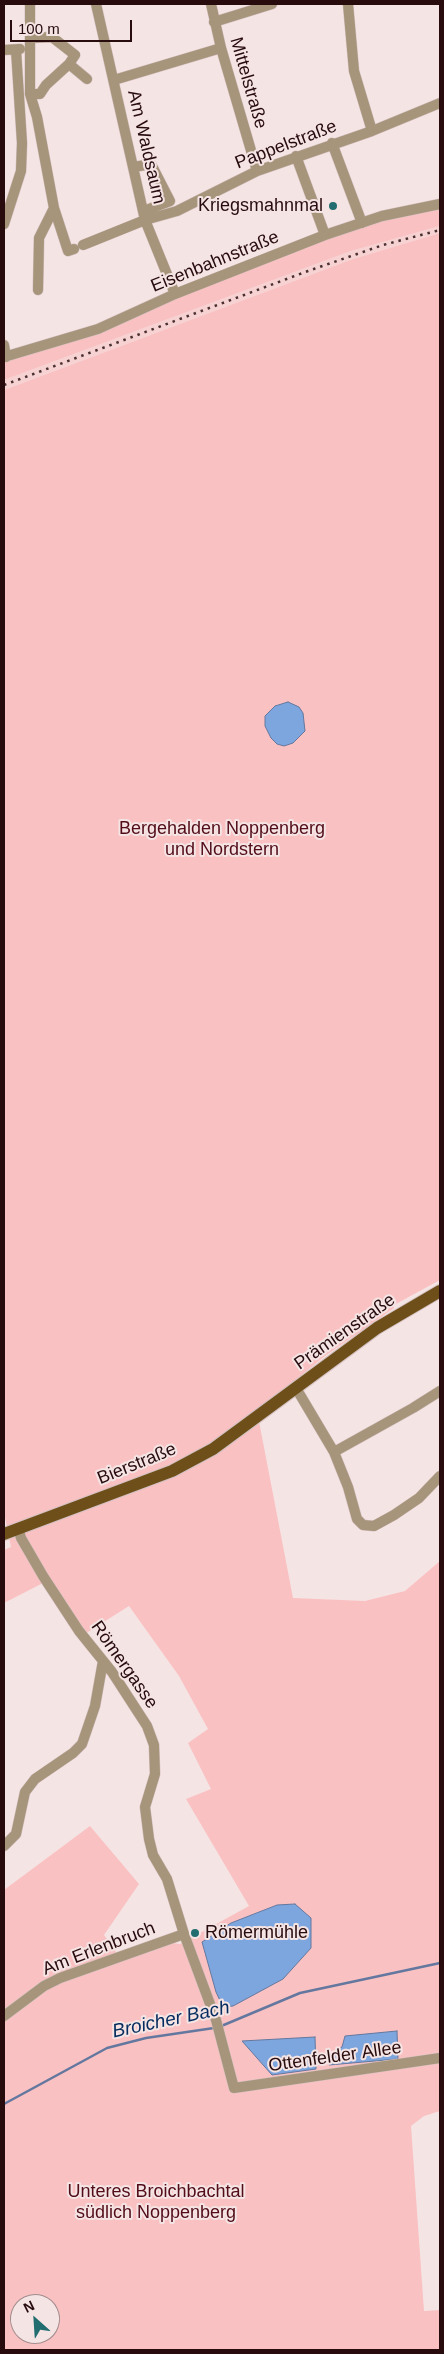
<!DOCTYPE html>
<html>
<head>
<meta charset="utf-8">
<style>
  body { margin:0 }
  #map { position:relative; width:444px; height:2354px; overflow:hidden; background:#f5e4e4; font-family:Arial,sans-serif }
  canvas { display:block }
  .frame { position:absolute; inset:0; border:5px solid #270b0d; pointer-events:none }
  .north { position:absolute; left:10px; top:2294px; width:50px; height:50px; box-sizing:border-box; background:#f5e4e4; border:1px solid #a38d8e; border-radius:50%; rotate:334deg; font-size:14px; font-weight:700; line-height:20px; text-align:center; color:#270b0d }
  .north::after { content:''; display:block; margin:auto; width:18px; height:22px; background:#216d6f; clip-path:polygon(50% 0,100% 100%,50% 72%,0 100%) }
  .scale { position:absolute; left:10px; top:20px; width:122px; height:22px; box-sizing:border-box; border:2px solid #270b0d; border-top:0; padding-left:6px; font-size:15px; line-height:18px; white-space:nowrap; color:#270b0d; -webkit-text-stroke:4px #f5e4e4; paint-order:stroke }
</style>
</head>
<body>
<div id="map">
<canvas width="444" height="2354"></canvas>
<div class="frame"></div>
<div class="north">N</div>
<div class="scale">100 m</div>
</div>
<script>
const g = document.querySelector('canvas').getContext('2d');
g.lineJoin = 'round';
function fill(path, color) { g.fillStyle = color; g.fill(path, 'evenodd'); }
const toPath = rows => new Path2D(rows.map(r => 'M' + r).join(''));
function stroke(path, color, width, dash) { g.strokeStyle = color; g.lineWidth = width; g.lineCap = dash ? 'butt' : 'round'; g.setLineDash(dash || []); g.stroke(path); }
function drawText(font, color, halo, rows, align = 'center') {
  g.font = font + ' Arial,sans-serif'; g.lineWidth = 4; g.setLineDash([]); g.textBaseline = 'middle'; g.strokeStyle = halo; g.fillStyle = color; for (const [text, x, y, turn = 0] of rows) {
    g.save(); g.translate(x, y); g.rotate((+turn || 0) * Math.PI / 180); g.textAlign = isNaN(turn) ? turn : align; if (halo) g.strokeText(text, 0, 0); g.fillText(text, 0, 0); g.restore();
  }
}
const built = toPath([
  [440,226,440,233,353,259,4,390,4,380,351,251]
]);
const green = toPath([
  [440,207,440,226,351,251,4,380,4,361,28,355,103,331,167,302,325,239,385,220],
  [440,233,440,1280,394,1305,394,1308,325,1356,257,1411,293,1598,365,1601,405,1591,440,1561,440,2111,424,2116,411,2126,424,2311,440,2310,440,2350,4,2350,4,1890,90,1826,139,1884,104,1935,114,1948,120,1961,173,1943,180,1944,249,1906,186,1799,211,1789,188,1743,208,1729,179,1676,129,1606,80,1637,43,1583,4,1603,4,1550,11,1547,4,1513,4,390,353,259],
  [277,1905,202,1942,231,1923],
  [20,2304,50,2304,50,2334,20,2334]
]);
const water = toPath([
  [288,702,299,707,303,713,305,731,293,743,284,746,277,744,271,738,265,726,265,716,275,706,288,702],
  [295,1904,311,1918,311,1948,283,1979,233,2006,223,2007,216,1992,202,1942,231,1923,277,1905,295,1904],
  [397,2031,398,2059,329,2065,332,2053,342,2047,345,2036,397,2031],
  [315,2037,316,2069,272,2075,242,2041,315,2037]
]);
const stream = toPath([
  [219,2027,300,1993,440,1963],
  [4,2104,107,2048,146,2038,214,2028]
]);
const minor = toPath([
  [30,4,30,94,37,117,54,208,68,251,74,249],
  [96,4,145,220,175,294],
  [211,4,221,48,257,171],
  [348,4,354,71,372,131],
  [214,22,272,4],
  [4,50,20,49],
  [69,64,87,79],
  [114,80,221,48],
  [30,94,40,94,46,85,69,64,75,55,52,37,30,38],
  [332,143,362,223],
  [296,156,325,235],
  [134,167,151,164,170,201,144,211],
  [4,224,21,171,22,143,16,50],
  [83,245,145,220,177,211,257,171,372,131,440,103],
  [38,290,39,238,54,208],
  [4,345,6,357],
  [4,357,98,329,175,294,325,235,382,216,440,204],
  [296,1388,334,1452,348,1487,357,1519,363,1525,374,1526,394,1515,419,1498,440,1476],
  [334,1452,413,1408,440,1391],
  [18,1528,21,1538,43,1576,79,1631,112,1672,147,1726,154,1745,155,1774,145,1807,149,1839,153,1855,167,1879,184,1934,216,2020,234,2088,440,2058],
  [4,1846,16,1834,25,1792,35,1779,73,1753,82,1744,95,1706,103,1661],
  [4,2016,44,1986,60,1978,184,1934]
]);
const major = toPath([
  [4,1534,172,1471,213,1449,377,1328,440,1291]
]);
const rail = toPath([
  [4,385,308,271,383,245,440,230]
]);
const markers = [
  [333,206,5,"#216d6f"],
  [195,1933,5,"#216d6f"]
];
const streetNames = [
  ["Mittelstraße",248,83,74],
  ["Pappelstraße",286,145,-21],
  ["Am Waldsaum",146,147,77],
  ["Eisenbahnstraße",215,262,-22],
  ["Prämienstraße",345,1332,-35],
  ["Bierstraße",137,1464,-22],
  ["Römergasse",124,1665,55],
  ["Am Erlenbruch",99,1949,-21],
  ["Ottenfelder Allee",335,2057,-8]
];
const poiNames = [
  ["Kriegsmahnmal",323,206],
  ["Römermühle",205,1933,"left"]
];
const parkNames = [
  ["Bergehalden Noppenberg",222,829],
  ["und Nordstern",222,850],
  ["Unteres Broichbachtal",156,2192],
  ["südlich Noppenberg",156,2213]
];
const waterNames = [
  ["Broicher Bach",171,2020,-12]
];
fill(built, '#f7d2d2');
fill(green, '#fac1c2');
fill(water, '#7ea6de');
stroke(water, '#64789f', 1);
stroke(stream, '#64789f', 2.5);
stroke(minor, '#d4c1c2', 11);
stroke(major, '#d4c1c2', 14);
stroke(minor, '#a6957a', 10);
stroke(major, '#6e4f19', 12);
stroke(rail, '#4a3031', 2.5, [2.5, 5]);
for (const [x, y, r, color] of markers) { const dot = new Path2D(); dot.arc(x, y, r, 0, 2 * Math.PI); g.fillStyle = color; g.fill(dot); stroke(dot, '#f5e4e4', 2); }
drawText('18px', '#270b0d', '#f5e4e4', streetNames);
drawText('18px', '#270b0d', '#f5e4e4', poiNames, 'right');
drawText('18px', '#520d19', '#f5e4e4', parkNames);
drawText('italic 19px', '#052c5e', '#f5e4e4', waterNames);
</script>
</body>
</html>
